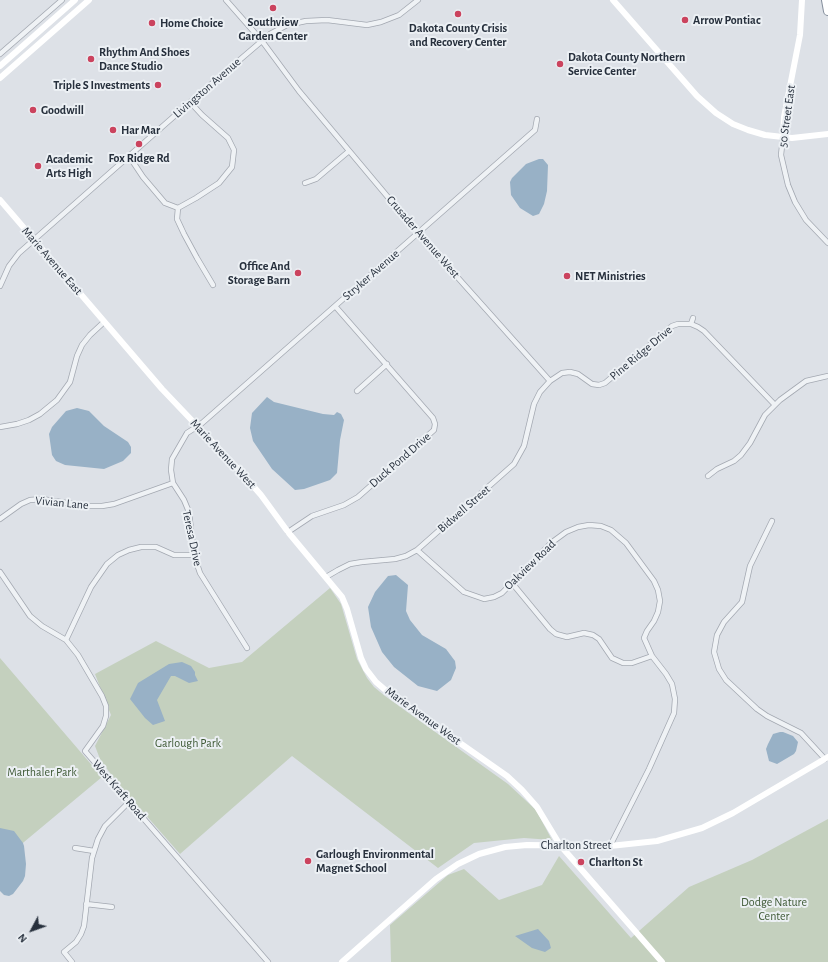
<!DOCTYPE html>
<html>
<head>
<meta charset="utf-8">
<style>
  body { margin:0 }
  #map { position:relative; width:828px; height:962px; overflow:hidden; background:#dde1e7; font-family:"Alegreya Sans",sans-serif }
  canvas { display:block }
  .north { position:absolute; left:12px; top:910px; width:40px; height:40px; -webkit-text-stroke:3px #ecf0f4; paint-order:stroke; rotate:229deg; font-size:11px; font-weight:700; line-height:16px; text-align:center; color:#27303d }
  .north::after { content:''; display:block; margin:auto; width:14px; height:18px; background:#27303d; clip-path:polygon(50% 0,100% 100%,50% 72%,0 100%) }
</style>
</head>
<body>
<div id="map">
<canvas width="828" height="962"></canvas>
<div class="north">N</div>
</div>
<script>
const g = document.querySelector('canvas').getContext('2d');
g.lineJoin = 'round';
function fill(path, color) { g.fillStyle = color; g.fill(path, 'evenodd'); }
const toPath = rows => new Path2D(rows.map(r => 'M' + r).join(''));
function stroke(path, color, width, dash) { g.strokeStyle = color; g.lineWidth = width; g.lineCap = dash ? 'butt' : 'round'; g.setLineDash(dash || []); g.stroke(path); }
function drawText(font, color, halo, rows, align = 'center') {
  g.font = font + ' "Alegreya Sans",sans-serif'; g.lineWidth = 4; g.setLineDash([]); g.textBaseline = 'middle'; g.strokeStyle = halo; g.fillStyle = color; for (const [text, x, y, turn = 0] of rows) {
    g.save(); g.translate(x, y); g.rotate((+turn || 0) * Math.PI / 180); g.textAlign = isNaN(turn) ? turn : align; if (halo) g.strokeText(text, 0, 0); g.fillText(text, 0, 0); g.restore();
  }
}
const green = toPath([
  [330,588,341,604,357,659,367,678,374,687,385,696,508,784,536,810,552,840,524,838,474,843,438,868,292,756,180,854,115,780,100,759,95,746,111,715,95,674,156,641,209,668,242,662],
  [0,658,102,777,0,862],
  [828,819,828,962,391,962,390,925,448,875,464,869,499,900,542,885,559,856,631,938,689,887,752,860]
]);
const water = toPath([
  [539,159,543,159,548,165,547,191,544,204,539,214,533,216,520,208,511,195,510,182,512,178,526,164],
  [267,397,274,402,323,414,334,415,337,412,341,414,344,420,340,440,337,473,330,480,304,489,295,490,272,469,253,441,250,428,252,413],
  [77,408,89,411,104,426,128,442,131,447,131,453,123,461,104,469,65,465,56,461,52,455,49,434,52,427,66,411],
  [396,575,408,585,406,611,410,620,422,635,446,649,455,661,456,668,451,680,437,691,418,686,394,667,382,652,371,627,368,607,375,592,388,576],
  [182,662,191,666,195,672,195,675,198,681,189,683,175,676,171,676,157,700,165,721,153,725,145,718,130,699,138,683,169,664],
  [780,732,783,732,793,736,798,742,796,751,794,754,777,764,769,761,766,749,768,744,773,734],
  [0,828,14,831,23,843,24,846,26,864,25,876,23,881,13,894,9,896,4,895,0,891],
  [538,929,549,941,551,948,545,952,532,948,515,936]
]);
const street = toPath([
  [226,0,262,41,299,91,418,233,550,381],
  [0,54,62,0],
  [783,137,781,155,788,185,795,202,806,220,828,243],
  [129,156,143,177,165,203,178,208,196,198,219,183,232,167,234,150,228,138,202,115,190,102],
  [305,183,316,179,349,151],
  [178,208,177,219,184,234,197,258,213,285],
  [0,286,9,266,19,253,188,104,270,34,287,25,306,21,327,20,367,25,381,22,399,15,418,0],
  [691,324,693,318],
  [357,391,387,364],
  [0,427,17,424,29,420,40,414,57,400,70,382,77,356,82,345,90,335,104,322],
  [708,476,717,469,734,461,741,455,750,443,765,415,780,400,806,381,828,376],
  [0,519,21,504,30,500,42,499,86,506,102,506,114,504,173,483],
  [772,521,750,566,742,602,724,622,717,635,714,652,719,669,726,680,757,709,767,716,801,733,825,759],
  [288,532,312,516,344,505,358,497,434,430,435,424,433,418,335,306],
  [417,550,464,592,484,599,494,597,502,593,551,543,566,532,578,527,589,525,601,526,611,530,626,543,654,581,658,590,660,601,658,612,654,621,647,631,644,638,652,656,666,674,672,684,675,699,674,713,649,769,610,846],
  [0,572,30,616,42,626,66,640,78,655,102,696,106,706,106,716,103,726,85,751,268,962],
  [326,577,338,570,350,564,362,562,395,559,406,556,417,550,514,464,524,446,534,404,540,392,550,381,562,373,570,372,578,374,592,384,599,385,605,383,672,326,678,324,691,324,698,327,704,331,774,404],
  [512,583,550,629,556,634,567,637,584,633,593,635,599,639,612,658,623,663,632,663,652,656],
  [66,640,91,587,107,564,118,555,129,550,141,547,156,547,174,555,194,555],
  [247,648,200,573,194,555,189,512,184,500,173,483,171,470,172,459,187,433,201,424,535,130,537,119],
  [75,848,94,851],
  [86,904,112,907],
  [72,962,64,952,76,942,81,934,84,926,92,858,98,839,105,826,129,802]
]);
const secondary = toPath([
  [613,0,697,96,716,113,733,124,748,130,765,135,792,138,828,134],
  [0,66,75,0],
  [0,78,89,0],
  [783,137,784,117,800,35,802,0],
  [0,200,162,389,239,470,261,495,288,532,342,597,347,609,361,658,366,669,376,682,390,694,507,776,522,790,537,807,560,845,662,962],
  [342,962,436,879,458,864,479,854,505,847,527,845,610,846,657,841,702,828,733,813,828,757]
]);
const highway = toPath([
  [826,0,828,11]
]);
const markers = [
  [273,8,4,"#cb435e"],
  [458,14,4,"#cb435e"],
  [685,20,4,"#cb435e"],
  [152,23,4,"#cb435e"],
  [91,59,4,"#cb435e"],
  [560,64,4,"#cb435e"],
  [158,85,4,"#cb435e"],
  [33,110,4,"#cb435e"],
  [113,130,4,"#cb435e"],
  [139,144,4,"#cb435e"],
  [38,166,4,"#cb435e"],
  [298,273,4,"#cb435e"],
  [567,276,4,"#cb435e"],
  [308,861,4,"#cb435e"],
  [581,862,4,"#cb435e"]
];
const poiNames = [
  ["Arrow Pontiac",693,20],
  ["Southview",273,22,"center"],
  ["Garden Center",273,36,"center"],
  ["Home Choice",160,23],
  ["Dakota County Crisis",458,28,"center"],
  ["and Recovery Center",458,42,"center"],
  ["Rhythm And Shoes",99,52],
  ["Dance Studio",99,66],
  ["Dakota County Northern",568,57],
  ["Service Center",568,71],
  ["Triple S Investments",150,85,"right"],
  ["Goodwill",41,110],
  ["Har Mar",121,130],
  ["Fox Ridge Rd",139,158,"center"],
  ["Academic",46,159],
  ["Arts High",46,173],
  ["Office And",290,266,"right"],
  ["Storage Barn",290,280,"right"],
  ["NET Ministries",575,276],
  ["Garlough Environmental",316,854],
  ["Magnet School",316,868],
  ["Charlton St",589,862]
];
const streetNames = [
  ["Livingston Avenue",207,88,-41],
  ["50 Street East",787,116,-82],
  ["Crusader Avenue West",423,237,49],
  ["Marie Avenue East",52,261,49],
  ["Stryker Avenue",371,275,-41],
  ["Pine Ridge Drive",641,353,-40],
  ["Marie Avenue West",223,454,47],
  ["Duck Pond Drive",400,460,-41],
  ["Vivian Lane",62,503,5],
  ["Bidwell Street",464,509,-41],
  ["Teresa Drive",192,538,78],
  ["Oakview Road",530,565,-44],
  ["Marie Avenue West",423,716,36],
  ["West Kraft Road",119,790,49],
  ["Charlton Street",576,845]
];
const parkNames = [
  ["Garlough Park",188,743],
  ["Marthaler Park",42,772],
  ["Dodge Nature",774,902],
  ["Center",774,916]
];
fill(green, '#c4d0be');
fill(water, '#98b1c6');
stroke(street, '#a3a8b1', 6);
stroke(highway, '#858f9d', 10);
stroke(street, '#eff2f5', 4.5);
stroke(secondary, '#fff', 6);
stroke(highway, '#fff', 8);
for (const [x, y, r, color] of markers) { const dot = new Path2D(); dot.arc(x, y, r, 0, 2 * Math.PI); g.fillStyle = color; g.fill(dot); stroke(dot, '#ecf0f4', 1.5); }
drawText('bold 12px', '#27303d', '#ecf0f4', poiNames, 'left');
drawText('12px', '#27303d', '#ecf0f4', streetNames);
drawText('12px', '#3d5834', '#ecf0f4', parkNames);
</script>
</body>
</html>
